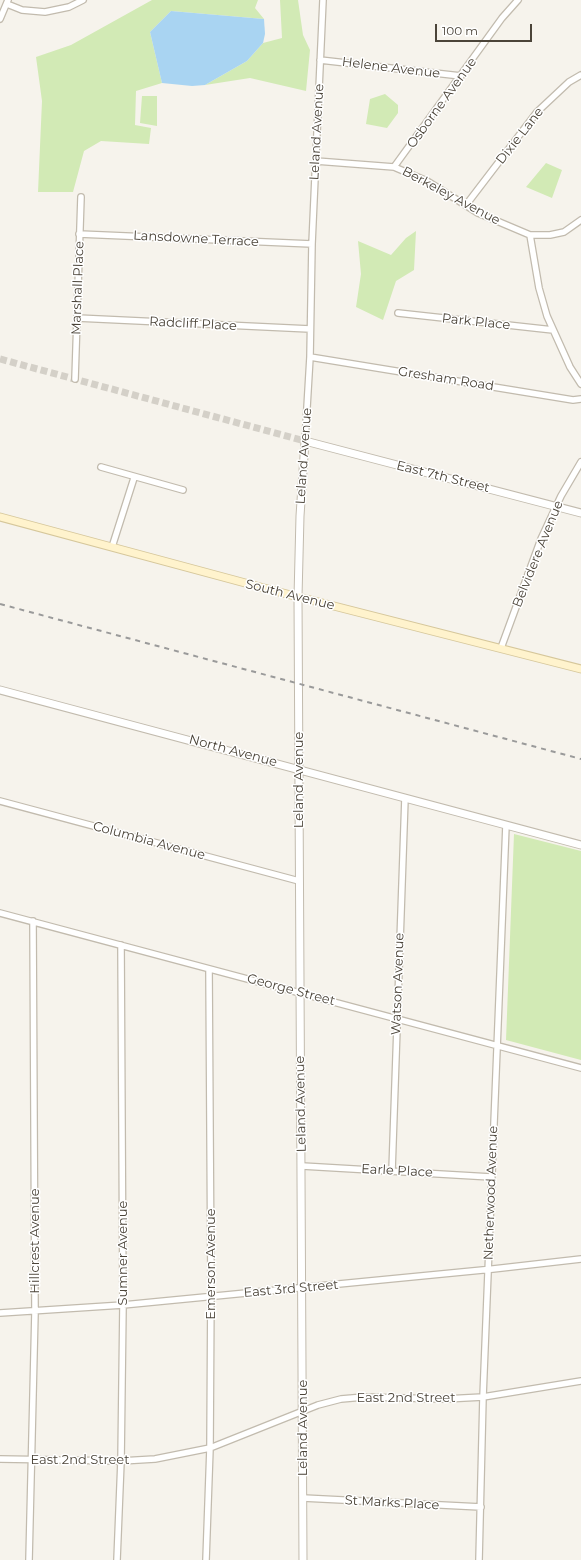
<!DOCTYPE html>
<html>
<head>
<meta charset="utf-8">
<style>
  body { margin:0 }
  #map { position:relative; width:581px; height:1560px; overflow:hidden; background:#f6f3ec; font-family:Montserrat,sans-serif }
  canvas { display:block }
  .scale { position:absolute; left:435px; top:24px; width:97px; height:18px; box-sizing:border-box; border:2px solid #4b4439; border-top:0; padding-left:5px; font-size:12px; line-height:14px; white-space:nowrap; color:#4b4439; -webkit-text-stroke:3px #fff; paint-order:stroke }
</style>
</head>
<body>
<div id="map">
<canvas width="581" height="1560"></canvas>
<div class="scale">100 m</div>
</div>
<script>
const g = document.querySelector('canvas').getContext('2d');
g.lineJoin = 'round';
function fill(path, color) { g.fillStyle = color; g.fill(path, 'evenodd'); }
const toPath = rows => new Path2D(rows.map(r => 'M' + r).join(''));
function stroke(path, color, width, dash) { g.strokeStyle = color; g.lineWidth = width; g.lineCap = dash ? 'butt' : 'round'; g.setLineDash(dash || []); g.stroke(path); }
function drawText(font, color, halo, rows, align = 'center') {
  g.font = font + ' Montserrat,sans-serif'; g.lineWidth = 3; g.setLineDash([]); g.textBaseline = 'middle'; g.strokeStyle = halo; g.fillStyle = color; for (const [text, x, y, turn = 0] of rows) {
    g.save(); g.translate(x, y); g.rotate((+turn || 0) * Math.PI / 180); g.textAlign = isNaN(turn) ? turn : align; if (halo) g.strokeText(text, 0, 0); g.fillText(text, 0, 0); g.restore();
  }
}
const green = toPath([
  [152,0,258,0,255,8,264,19,171,11,150,32,162,83,136,91,135,125,151,128,149,144,101,141,84,151,73,192,38,192,42,101,36,57,71,45],
  [280,0,298,0,303,35,310,50,306,91,250,78,205,85,247,61,263,43,282,38],
  [385,94,398,105,398,113,387,128,366,124,370,99],
  [142,96,157,96,157,126,140,123],
  [546,163,562,170,552,198,526,187],
  [416,231,414,270,396,281,383,320,356,307,361,274,358,241,391,255,406,238],
  [514,834,581,851,581,1060,506,1040]
]);
const water = toPath([
  [171,11,264,19,265,34,263,43,247,61,205,85,192,86,162,83,150,32]
]);
const tertiaryTunnel = toPath([
  [0,359,305,441]
]);
const minor = toPath([
  [7,4,22,10,45,12,69,7,83,0],
  [0,19,8,0],
  [320,60,461,76],
  [316,161,394,167,427,181,478,213,530,235,550,235,564,232,581,220],
  [394,167,502,18,518,0],
  [466,205,537,112,569,82,581,75],
  [79,234,312,244],
  [530,235,539,288,547,316,570,367,581,384],
  [398,313,553,330],
  [77,318,310,329],
  [310,357,573,400,581,399],
  [75,379,81,197],
  [305,441,310,357,312,244,323,0],
  [101,467,183,490],
  [112,547,134,478],
  [501,648,541,539,561,496,581,462],
  [0,801,299,881],
  [0,913,581,1068],
  [302,1166,491,1177],
  [392,1171,405,798],
  [0,1313,123,1305,493,1269,581,1259],
  [0,1459,121,1461,155,1459,210,1448,318,1405,341,1399,364,1397,445,1399,483,1397,581,1381],
  [303,1498,481,1507],
  [29,1560,35,1312,33,921],
  [117,1560,121,1461,123,1305,121,945],
  [206,1560,210,1448,211,1285,209,969],
  [479,1560,483,1397,506,825]
]);
const tertiary = toPath([
  [0,690,581,845],
  [303,1560,298,597,300,516,305,441,581,513]
]);
const secondary = toPath([
  [0,517,275,591,581,669]
]);
const rail = toPath([
  [0,604,581,759]
]);
const streetNames = [
  ["Helene Avenue",391,68,7],
  ["Osborne Avenue",442,103,-54],
  ["Leland Avenue",317,132,-87],
  ["Dixie Lane",520,136,-52],
  ["Berkeley Avenue",451,196,28],
  ["Lansdowne Terrace",196,239,3],
  ["Marshall Place",78,288,-88],
  ["Park Place",476,322,6],
  ["Radcliff Place",193,324,3],
  ["Gresham Road",446,379,9],
  ["Leland Avenue",304,456,-86],
  ["East 7th Street",443,477,14],
  ["Belvidere Avenue",538,554,-68],
  ["South Avenue",290,595,14],
  ["North Avenue",233,751,15],
  ["Leland Avenue",299,780,-90],
  ["Columbia Avenue",149,841,15],
  ["Watson Avenue",398,984,-88],
  ["George Street",291,990,15],
  ["Leland Avenue",301,1104,-91],
  ["Earle Place",397,1171,3],
  ["Netherwood Avenue",491,1193,-88],
  ["Hillcrest Avenue",35,1241,-90],
  ["Sumner Avenue",123,1253,-90],
  ["Emerson Avenue",211,1264,-90],
  ["East 3rd Street",291,1289,-5],
  ["East 2nd Street",406,1398],
  ["Leland Avenue",303,1428,-90],
  ["East 2nd Street",80,1460],
  ["St Marks Place",392,1503,3]
];
fill(green, '#d2eab5');
fill(water, '#a9d4f2');
stroke(tertiaryTunnel, '#d4d0c8', 7, [7, 3.5]);
stroke(minor, '#c2bbae', 8);
stroke(tertiary, '#c2bbae', 9);
stroke(secondary, '#d6c79b', 9);
stroke(minor, '#fff', 5.5);
stroke(tertiary, '#fff', 7);
stroke(secondary, '#fff3cd', 7);
stroke(rail, '#9a9a9a', 2, [5, 5]);
drawText('13px', '#4b4439', '#fff', streetNames);
</script>
</body>
</html>
